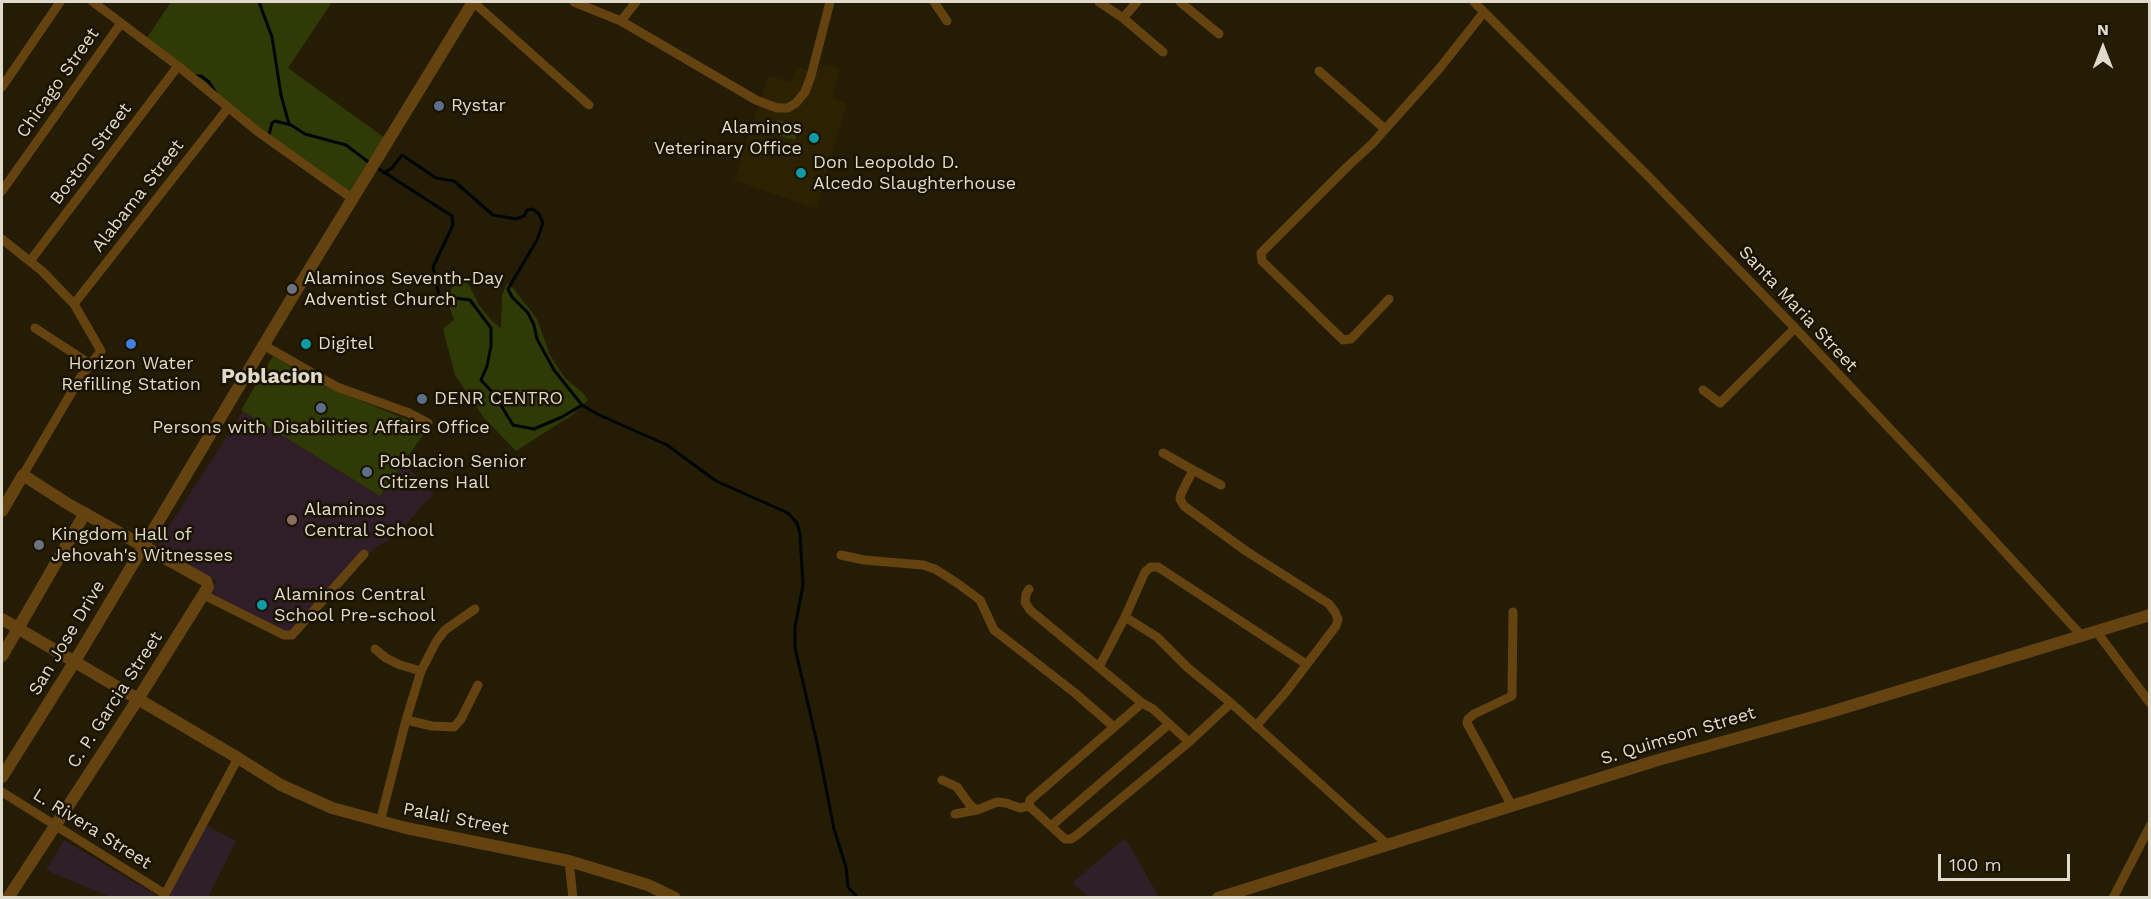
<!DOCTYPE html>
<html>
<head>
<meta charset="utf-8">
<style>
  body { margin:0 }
  #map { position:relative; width:2151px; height:899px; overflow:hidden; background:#241c04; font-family:"Work Sans",sans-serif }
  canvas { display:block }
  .frame { position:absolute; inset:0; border:3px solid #dfdacc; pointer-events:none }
  .north { position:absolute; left:2073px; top:18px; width:60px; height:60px; -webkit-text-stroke:4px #1a1300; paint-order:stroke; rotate:0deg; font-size:16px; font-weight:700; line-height:24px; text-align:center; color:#dfdacc }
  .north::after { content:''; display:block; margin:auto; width:21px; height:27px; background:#dfdacc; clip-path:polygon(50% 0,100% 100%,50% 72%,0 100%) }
  .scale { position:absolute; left:1938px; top:854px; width:132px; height:27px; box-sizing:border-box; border:3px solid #dfdacc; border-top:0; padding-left:8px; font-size:18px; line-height:21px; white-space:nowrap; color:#dfdacc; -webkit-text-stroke:4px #1a1300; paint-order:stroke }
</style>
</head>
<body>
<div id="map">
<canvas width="2151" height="899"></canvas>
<div class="frame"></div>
<div class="north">N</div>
<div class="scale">100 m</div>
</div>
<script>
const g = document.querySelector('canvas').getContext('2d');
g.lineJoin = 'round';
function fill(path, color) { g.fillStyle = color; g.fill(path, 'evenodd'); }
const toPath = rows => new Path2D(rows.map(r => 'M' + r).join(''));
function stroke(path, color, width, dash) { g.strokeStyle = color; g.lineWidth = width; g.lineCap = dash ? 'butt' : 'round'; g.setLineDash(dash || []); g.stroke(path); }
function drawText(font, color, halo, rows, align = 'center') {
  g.font = font + ' "Work Sans",sans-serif'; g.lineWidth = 5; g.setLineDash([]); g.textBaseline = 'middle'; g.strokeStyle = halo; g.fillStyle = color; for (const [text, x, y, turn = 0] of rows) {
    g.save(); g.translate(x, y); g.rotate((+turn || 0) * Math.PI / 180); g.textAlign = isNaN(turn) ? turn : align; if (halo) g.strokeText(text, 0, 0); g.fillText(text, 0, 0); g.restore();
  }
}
const commercial = toPath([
  [206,825,236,841,208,897,168,898],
  [1125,838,1159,897,1089,897,1072,883],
  [64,840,159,897,110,897,46,870]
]);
const built = toPath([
  [820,64,840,69,832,97,847,103,816,209,734,180,768,76,791,82,796,67,817,73]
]);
const education = toPath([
  [243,411,380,496,404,463,434,495,424,503,397,536,376,547,328,597,295,637,290,640,285,639,208,596,216,581,157,545]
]);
const green = toPath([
  [171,2,332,2,288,68,385,138,347,197,144,42],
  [777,120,799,127,795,140,773,134],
  [461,277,470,287,479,305,492,321,501,328,502,295,507,283,514,289,537,319,550,355,565,378,584,394,588,400,572,415,516,451,484,418,455,375,443,329,454,320,448,303,451,289],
  [273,356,329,388,428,428,380,496,241,410]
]);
const stream = toPath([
  [259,2,272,37,281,95,289,124],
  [194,76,201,76,209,82,216,93],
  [267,134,269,135,272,123,275,121,291,125,305,134,346,145,371,164],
  [376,167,452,216,453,225,433,267,439,296,470,300,491,328,491,346,487,366,481,380,494,394,513,425,534,429,562,417,582,405,597,414,667,445,716,481,788,513,797,523,800,534,803,585,795,627,795,648,818,747,834,829,846,867,848,887,858,898],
  [384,173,392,168,402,155,436,178,454,181,493,215,516,219,524,216,527,210,533,209,539,214,543,223,537,240,508,289,512,297,528,313,534,325,537,339,554,370,582,405]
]);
const minor = toPath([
  [93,2,178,66,257,131,353,199],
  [473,2,589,105],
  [574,2,621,21,756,100,777,108,788,108,796,103,805,92,811,76,830,2],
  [934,2,947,21],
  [1099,2,1123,18,1163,52],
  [1180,2,1219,34],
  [1474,2,1646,174,1795,328,1958,501,2081,635],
  [1123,18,1137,2],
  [621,21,636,2],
  [1319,71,1385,129],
  [2,87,60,2],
  [2,191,121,23],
  [2,239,42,271,74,304,101,351,80,378,23,475],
  [30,261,178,66],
  [1389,299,1351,339,1343,340,1262,261,1261,253,1347,167,1372,144,1439,69,1484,12],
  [74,304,228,108],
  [35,328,90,364],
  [265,346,337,387,409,413,428,423],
  [1703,390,1720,403,1795,328],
  [1163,453,1193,470,1181,494,1180,499,1184,506,1246,551,1329,604,1335,612,1338,619,1336,626,1285,693,1256,726],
  [1193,470,1221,485],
  [841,555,864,560,923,565,935,569,957,583,980,600,994,630,1075,693,1114,727],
  [1029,589,1026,594,1025,602,1030,610,1142,703,1153,709,1189,742],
  [204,595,284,635,292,635,364,554],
  [1125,617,1157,637,1188,668,1231,703,1388,845],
  [2096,631,2150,703],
  [375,649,386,658,400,665,421,671],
  [1099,667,1125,617,1145,572,1151,567,1158,567,1306,664],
  [1142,703,1030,800,1029,806,1065,839,1071,839,1077,835,1189,742,1231,703],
  [406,720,432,726,454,727,461,719,478,685],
  [942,780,957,787,970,805,977,810],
  [2,792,165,894],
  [1512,806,1467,723,1468,719,1474,714,1512,696,1513,612],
  [955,814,977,810,997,802,1006,803,1020,808,1029,806],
  [380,822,406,720,421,671,436,642,445,630,475,609],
  [1051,826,1169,724],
  [569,861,573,898],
  [163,898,238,758],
  [2113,898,2150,826]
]);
const tertiary = toPath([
  [2,511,23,475,68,504,206,581,208,587,138,699,8,898],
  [2,619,238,758,281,785,332,808,406,828,569,861,648,885,675,898],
  [2,656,85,513],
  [2,777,75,661,293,296,473,2],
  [1218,898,1658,760,1827,713,2150,615]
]);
const markers = [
  [439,106,6,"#5c6f8a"],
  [814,138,6,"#0f9aa8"],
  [801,173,6,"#0f9aa8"],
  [292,289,6,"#6b7280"],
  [131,344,6,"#3f7fe0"],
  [306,344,6,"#0f9aa8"],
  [422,399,6,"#5c6f8a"],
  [321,408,6,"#5c6f8a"],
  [367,472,6,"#5c6f8a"],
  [292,520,6,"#8d6e63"],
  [39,545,6,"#6b7280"],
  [262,605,6,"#0f9aa8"]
];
const streetNames = [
  ["Chicago Street",58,83,-55],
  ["Boston Street",91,154,-53],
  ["Alabama Street",138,196,-52],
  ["Santa Maria Street",1798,309,47],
  ["San Jose Drive",67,638,-59],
  ["C. P. Garcia Street",115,700,-57],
  ["S. Quimson Street",1678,736,-17],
  ["Palali Street",456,819,11],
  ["L. Rivera Street",92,829,32]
];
const poiNames = [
  ["Rystar",451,106],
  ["Alaminos",802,128,"right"],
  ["Veterinary Office",802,149,"right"],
  ["Don Leopoldo D.",813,163],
  ["Alcedo Slaughterhouse",813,184],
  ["Alaminos Seventh-Day",304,279],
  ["Adventist Church",304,300],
  ["Digitel",318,344],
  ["Horizon Water",131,364,"center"],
  ["Refilling Station",131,385,"center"],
  ["DENR CENTRO",434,399],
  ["Persons with Disabilities Affairs Office",321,428,"center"],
  ["Poblacion Senior",379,462],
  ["Citizens Hall",379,483],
  ["Alaminos",304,510],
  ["Central School",304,531],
  ["Kingdom Hall of",51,535],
  ["Jehovah's Witnesses",51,556],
  ["Alaminos Central",274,595],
  ["School Pre-school",274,616]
];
const quarterNames = [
  ["Poblacion",272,377]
];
fill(commercial, '#2e1f29');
fill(built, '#2c2201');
fill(education, '#2f1e27');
fill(green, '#303a07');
stroke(stream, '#000608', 3);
stroke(minor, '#654310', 9);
stroke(tertiary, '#654310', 12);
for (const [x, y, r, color] of markers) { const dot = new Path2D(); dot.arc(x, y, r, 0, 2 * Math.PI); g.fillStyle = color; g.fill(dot); stroke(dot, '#1a1300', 2); }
drawText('18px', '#dfdacc', '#1a1300', streetNames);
drawText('18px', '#dfdacc', '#1a1300', poiNames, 'left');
drawText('bold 21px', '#dfdacc', '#1a1300', quarterNames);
</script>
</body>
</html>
